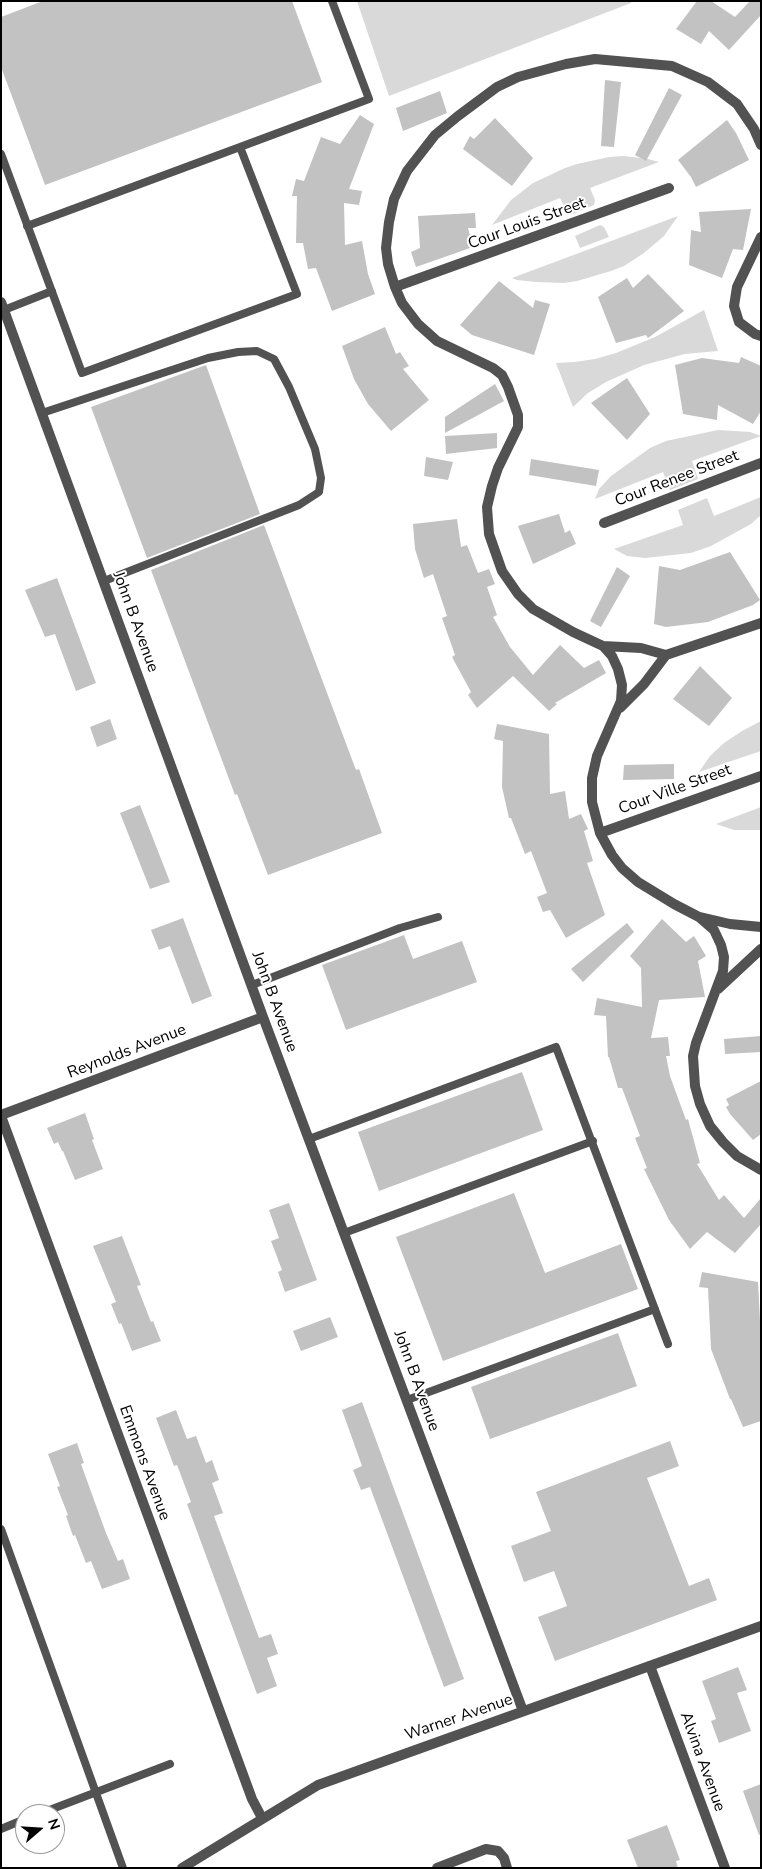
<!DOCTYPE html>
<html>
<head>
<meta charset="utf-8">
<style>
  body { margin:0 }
  #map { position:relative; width:762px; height:1869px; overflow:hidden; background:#fff; font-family:"Nunito Sans",sans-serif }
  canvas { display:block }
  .frame { position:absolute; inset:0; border:2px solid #000; pointer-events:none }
  .north { position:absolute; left:15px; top:1804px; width:50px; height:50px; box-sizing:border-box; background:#fff; border:1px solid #999; border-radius:50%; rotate:71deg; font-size:14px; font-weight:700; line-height:20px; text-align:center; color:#000 }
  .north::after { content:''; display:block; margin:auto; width:18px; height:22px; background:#000; clip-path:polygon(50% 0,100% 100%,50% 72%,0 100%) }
</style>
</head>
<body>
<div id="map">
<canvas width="762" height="1869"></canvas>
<div class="frame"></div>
<div class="north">N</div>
</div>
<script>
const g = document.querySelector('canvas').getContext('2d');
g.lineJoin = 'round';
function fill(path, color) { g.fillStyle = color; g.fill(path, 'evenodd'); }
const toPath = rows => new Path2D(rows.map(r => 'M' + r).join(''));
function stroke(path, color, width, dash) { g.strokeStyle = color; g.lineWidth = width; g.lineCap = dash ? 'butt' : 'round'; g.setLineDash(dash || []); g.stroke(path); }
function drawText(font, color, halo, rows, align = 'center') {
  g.font = font + ' "Nunito Sans",sans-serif'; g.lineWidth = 4; g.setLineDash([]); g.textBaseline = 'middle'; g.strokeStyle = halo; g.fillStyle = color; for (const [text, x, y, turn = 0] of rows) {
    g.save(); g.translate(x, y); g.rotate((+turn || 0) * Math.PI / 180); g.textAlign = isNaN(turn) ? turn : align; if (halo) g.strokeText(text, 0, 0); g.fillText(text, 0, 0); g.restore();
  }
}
const green = toPath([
  [357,1,631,1,631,3,389,96],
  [624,156,648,159,659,162,590,188,595,200,594,205,570,215,567,212,560,198,492,225,511,200,533,183,565,168,577,164,609,157],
  [678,216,664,236,644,253,624,266,611,271,577,281,564,283,536,282,517,280,512,278],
  [600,225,604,227,609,237,580,248,575,236],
  [704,310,718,351,685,354,644,365,606,382,588,393,573,407,556,363,574,362,595,359,616,353,655,337],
  [718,430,750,432,761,436,692,461,698,479,670,490,663,472,595,499,599,489,611,476,650,448,666,441],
  [761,497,761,515,751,524,711,546,691,553,645,558,627,556,614,549,683,525,678,510,707,498,714,516],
  [761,721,761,751,699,772,710,756,724,743,742,731],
  [761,807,761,830,734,830,716,824]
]);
const building = toPath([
  [43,1,292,1,322,82,45,185,1,67,1,17],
  [697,1,711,1,735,17,750,1,761,1,761,15,729,50,709,31,701,44,676,29],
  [605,80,621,82,614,147,601,146],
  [669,88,682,95,646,161,635,155],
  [440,91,447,113,403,131,396,108],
  [360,115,374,124,349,189,362,191,359,205,344,203,345,245,362,241,368,274,375,294,332,311,316,268,308,269,303,243,296,243,297,196,292,196,296,179,304,181,321,137,340,144],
  [495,118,533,158,512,186,463,149,470,136,474,139],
  [727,120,736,133,749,160,696,187,691,177,678,160],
  [751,209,743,250,733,249,722,278,689,265,691,230,701,232,699,212],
  [475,213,476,228,468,228,473,247,416,267,411,252,420,248,418,216],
  [648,274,684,311,648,338,646,335,616,343,598,297,627,278,633,288],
  [499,281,533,308,535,300,550,304,534,355,472,335,460,325],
  [385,327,396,354,400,352,409,366,403,369,429,400,391,431,368,404,354,379,342,346],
  [741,357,761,366,761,411,753,424,718,405,717,420,683,414,675,365,702,358,739,363],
  [206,365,260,514,147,558,91,407],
  [627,378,650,414,627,440,591,403],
  [495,384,504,401,445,433,445,417],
  [497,433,497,448,446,454,445,436],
  [426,457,453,462,448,480,424,476],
  [531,459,599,470,596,486,529,475],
  [559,514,565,533,570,530,576,544,533,564,518,526],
  [457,519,461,547,467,545,478,573,489,569,495,584,487,587,497,615,493,617,510,647,533,675,560,645,584,668,599,660,606,673,555,703,557,704,549,711,513,676,477,708,468,695,471,692,452,657,455,655,442,618,447,616,433,574,424,578,415,549,413,524],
  [264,525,356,770,359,769,382,833,268,875,237,794,235,795,151,570],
  [730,552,760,600,753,605,708,622,666,627,654,624,659,566,680,570],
  [617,567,630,576,601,627,590,621],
  [57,578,96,683,76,691,55,634,45,637,25,590],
  [700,666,732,698,709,726,673,699],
  [110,719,117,739,97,747,90,727],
  [497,724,549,734,550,794,565,791,569,819,581,814,588,829,584,831,593,861,587,863,605,915,566,938,550,910,543,912,537,897,547,893,531,851,525,854,511,818,509,818,502,787,503,741,494,739],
  [674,764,674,779,623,780,624,765],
  [140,805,170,882,150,889,120,813],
  [183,918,212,996,192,1004,170,946,159,950,151,930],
  [662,919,686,942,694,936,706,956,698,961,705,997,659,1000,651,1038,668,1037,670,1056,666,1056,670,1076,686,1120,688,1119,700,1163,697,1164,719,1200,724,1195,744,1218,761,1198,761,1224,735,1253,707,1232,690,1249,669,1220,644,1169,647,1168,635,1138,640,1136,622,1088,618,1088,609,1057,608,1057,606,1016,594,1015,597,998,642,1007,641,968,630,956],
  [627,923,634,932,583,982,571,969],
  [404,935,413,959,462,941,477,982,346,1030,322,965],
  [761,1036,761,1052,725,1054,724,1039],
  [522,1072,543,1130,379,1191,358,1132],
  [761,1081,761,1134,753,1140,730,1114,726,1107,729,1105,726,1099],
  [85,1113,94,1139,92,1140,103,1169,75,1180,63,1151,62,1151,58,1142,54,1144,47,1128],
  [514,1193,545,1273,621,1244,638,1289,443,1361,396,1237],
  [289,1203,317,1280,285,1292,278,1272,282,1270,271,1241,279,1238,269,1210],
  [122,1236,141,1285,137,1286,151,1322,153,1321,161,1341,132,1351,121,1323,119,1324,111,1304,116,1302,93,1246],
  [702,1272,758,1282,761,1340,761,1421,743,1427,731,1399,730,1399,711,1349,708,1288,699,1287],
  [330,1317,338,1337,301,1351,293,1331],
  [618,1333,637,1386,490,1439,471,1387],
  [362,1402,464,1679,444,1687,370,1487,361,1490,353,1470,362,1466,342,1410],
  [176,1410,187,1439,196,1436,206,1463,212,1460,219,1480,212,1483,223,1513,214,1516,259,1638,271,1634,278,1654,267,1658,277,1686,257,1694,187,1504,191,1502,177,1465,174,1466,156,1418],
  [670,1441,679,1466,647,1478,689,1586,709,1578,717,1600,555,1661,538,1617,567,1606,554,1571,524,1582,511,1546,551,1531,536,1492],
  [77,1443,84,1463,81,1464,106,1533,118,1561,123,1559,130,1579,102,1589,91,1561,86,1563,75,1535,73,1536,66,1516,68,1515,57,1487,60,1486,48,1454],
  [738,1667,747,1690,737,1693,751,1731,719,1743,711,1721,716,1719,702,1681],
  [761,1784,761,1834,759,1835,743,1791],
  [667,1825,680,1860,676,1861,678,1868,638,1868,627,1840]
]);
const service = toPath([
  [1,154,82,373,297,294,240,147,369,99,332,1],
  [27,226,240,147],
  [4,310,52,291],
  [42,413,208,358,238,352,257,351,274,359,289,387,315,449,321,478,319,492,299,505,104,581],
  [252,985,400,928,438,917],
  [309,1139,556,1047,668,1344],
  [344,1233,593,1141],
  [407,1400,655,1309],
  [1,1529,123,1868],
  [39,1814,170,1764],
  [1,1829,25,1819]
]);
const minor = toPath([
  [761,145,754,129,737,104,708,82,672,66,595,59,566,64,518,77,497,87,458,116,435,135,407,171,394,199,389,222,386,248,388,264,395,287,402,303,418,324,437,341,493,368,502,375,508,387,518,415,518,427,498,468,492,486,487,507,489,534,502,571,518,594,533,609,573,632,603,646,612,656,618,669,622,685,621,701,597,756,592,778,592,802,600,833,612,855,622,868,638,882,674,904,699,917,714,930,721,945,724,957,723,971,696,1043,693,1056,695,1086,700,1104,710,1126,723,1142,737,1156,761,1170],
  [761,237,737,287,734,306,739,322,755,334,761,336],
  [395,287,669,188],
  [1,302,263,1017,523,1711],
  [604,523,761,463],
  [603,646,641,648,666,655],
  [620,708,644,684,666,655,761,623],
  [600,833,761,776],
  [700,917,730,924,761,927],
  [718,989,761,949],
  [1,1115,263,1017],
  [1,1116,252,1799,262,1818],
  [650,1666,725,1868],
  [437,1868,486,1849,498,1851,504,1858,507,1868]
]);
const tertiary = toPath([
  [182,1868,318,1785,761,1626]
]);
const streetNames = [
  ["Cour Louis Street",527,224,-20],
  ["Cour Renee Street",677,479,-21],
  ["John B Avenue",135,622,70],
  ["Cour Ville Street",675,790,-20],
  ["John B Avenue",274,1002,70],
  ["Reynolds Avenue",127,1052,-21],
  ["John B Avenue",416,1381,70],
  ["Emmons Avenue",144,1463,70],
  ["Warner Avenue",459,1718,-19],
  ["Alvina Avenue",702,1762,70]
];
fill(green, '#d9d9d9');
fill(building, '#c2c2c2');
stroke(service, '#525252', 8);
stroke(minor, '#525252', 10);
stroke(tertiary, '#525252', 10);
drawText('16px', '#000', '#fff', streetNames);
</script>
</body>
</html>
